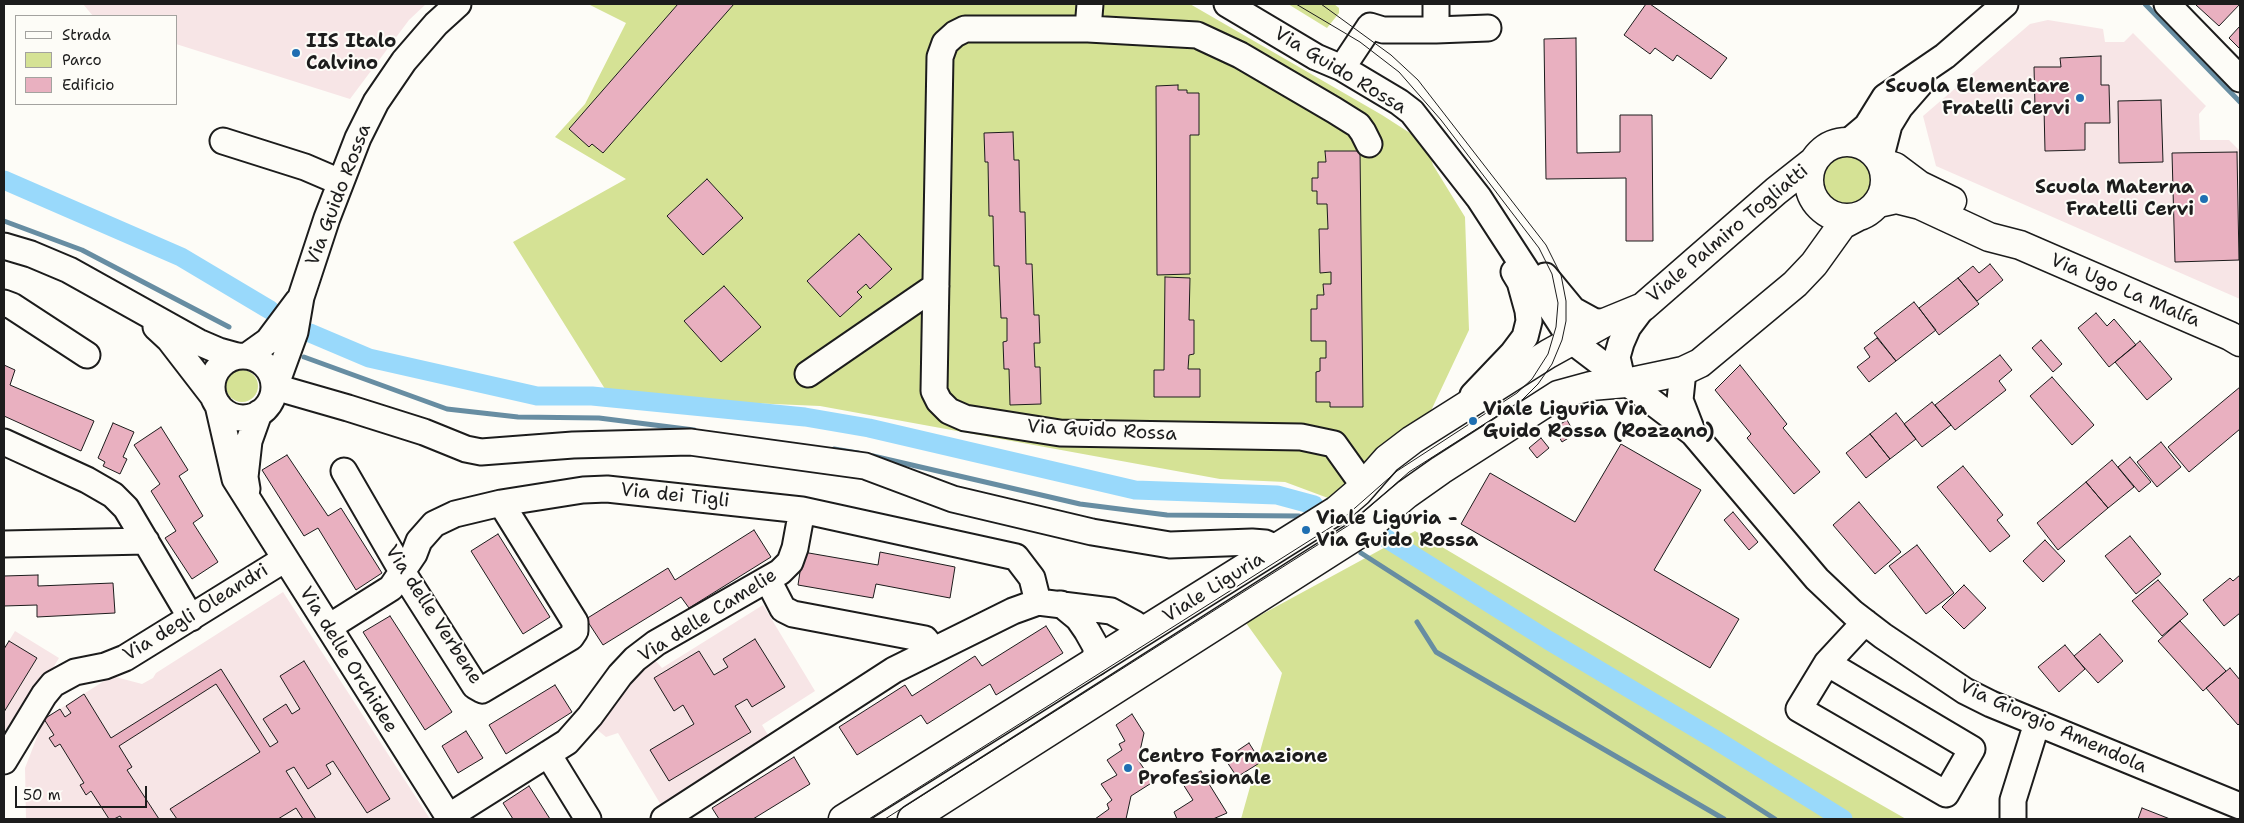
<!DOCTYPE html>
<html>
<head>
<meta charset="utf-8">
<style>
  body { margin:0 }
  #map { position:relative; width:2244px; height:823px; overflow:hidden; background:#fdfcf7; font-family:"Shantell Sans",sans-serif }
  canvas { display:block }
  .frame { position:absolute; inset:0; border:5px solid #1c1c1c; pointer-events:none }
  .legend { position:absolute; left:15px; top:15px; width:162px; height:90px; box-sizing:border-box; background:#fdfcf7; border:1px solid #a3a29f; margin:0; padding:6px 9px; list-style:none; font-size:15px; color:#1c1c1c }
  .legend li { display:flex; align-items:center; gap:10px; height:25px }
  .legend b { width:25px; border:1px solid #a3a29f }
  .scale { position:absolute; left:15px; top:786px; width:132px; height:22px; box-sizing:border-box; border:2px solid #1c1c1c; border-top:0; padding-left:6px; font-size:15px; line-height:18px; white-space:nowrap; color:#1c1c1c; -webkit-text-stroke:4px #fdfcf7; paint-order:stroke }
</style>
</head>
<body>
<div id="map">
<canvas width="2244" height="823"></canvas>
<div class="frame"></div>
<ul class="legend">
<li><b style="height:6px;background:#fdfcf7"></b>Strada</li>
<li><b style="height:14px;background:#d5e295"></b>Parco</li>
<li><b style="height:14px;background:#e9b0c0"></b>Edificio</li>
</ul>
<div class="scale">50 m</div>
</div>
<script>
const g = document.querySelector('canvas').getContext('2d');
g.lineJoin = 'round';
function fill(path, color) { g.fillStyle = color; g.fill(path, 'evenodd'); }
const toPath = rows => new Path2D(rows.map(r => 'M' + r).join(''));
function stroke(path, color, width, dash) { g.strokeStyle = color; g.lineWidth = width; g.lineCap = dash ? 'butt' : 'round'; g.setLineDash(dash || []); g.stroke(path); }
function drawText(font, color, halo, rows, align = 'center') {
  g.font = font + ' "Shantell Sans",sans-serif'; g.lineWidth = 4; g.setLineDash([]); g.textBaseline = 'middle'; g.strokeStyle = halo; g.fillStyle = color; for (const [text, x, y, turn = 0] of rows) {
    g.save(); g.translate(x, y); g.rotate((+turn || 0) * Math.PI / 180); g.textAlign = isNaN(turn) ? turn : align; if (halo) g.strokeText(text, 0, 0); g.fillText(text, 0, 0); g.restore();
  }
}
const built = toPath([
  [83,4,426,4,409,20,350,99,176,44,176,16,93,16],
  [2048,20,2103,29,2105,42,2124,42,2133,33,2206,106,2199,114,2200,140,2229,140,2240,151,2240,299,1936,166,1923,116,2030,24],
  [283,592,430,819,26,819,25,768,44,719,112,676,142,684,153,678,156,673],
  [763,605,815,691,762,725,768,735,661,805,618,733,606,737,595,728,647,665,655,660,662,668],
  [15,631,59,658,4,748,4,649]
]);
const green = toPath([
  [588,4,1190,4,1382,115,1427,144,1433,165,1465,217,1469,330,1428,417,1328,498,1285,482,1220,479,820,406,610,397,513,242,626,179,555,137,585,104,626,23],
  [1288,4,1334,4,1339,8,1339,13,1327,28],
  '1819 180a27 27 0 1 1 54 0a27 27 0 1 1-54 0Z',
  '226 386a16 16 0 1 1 32 0a16 16 0 1 1-32 0Z',
  [1415,531,1768,740,1906,819,1241,819,1282,673,1246,623]
]);
const stream = toPath([
  [2145,4,2240,102],
  [4,221,82,250,229,327],
  [304,357,447,409,518,417,599,418,694,430],
  [834,449,858,453],
  [873,456,1080,504,1167,515,1299,516],
  [1361,553,1775,819],
  [1417,622,1436,652,1724,819]
]);
const canal = toPath([
  [4,180,181,257,270,310],
  [310,333,369,358,537,396,592,396,805,417,869,428,1135,490,1277,495,1314,505],
  [1384,537,1548,640,1716,740,1843,819]
]);
const building = toPath([
  [678,4,734,4,603,153,592,144,589,147,569,129,678,4],
  [1646,4,1650,4,1727,58,1711,79,1677,55,1673,61,1655,48,1650,54,1624,35,1646,4],
  [2198,4,2240,4,2219,26,2196,5,2198,4],
  [2240,26,2240,49,2229,38,2240,26],
  [1576,38,1577,153,1620,152,1620,115,1652,115,1653,241,1626,241,1626,178,1546,179,1544,39,1576,38],
  [2101,56,2101,85,2109,85,2110,123,2085,123,2085,150,2045,151,2044,108,2035,108,2034,67,2061,67,2060,58,2101,56],
  [1178,85,1178,90,1187,90,1187,93,1199,93,1199,135,1190,135,1190,274,1157,275,1156,86,1178,85],
  [2161,100,2163,162,2119,163,2118,101,2161,100],
  [1013,132,1014,160,1019,160,1020,212,1025,212,1026,264,1032,264,1034,315,1039,315,1040,343,1034,343,1035,367,1040,367,1041,404,1010,405,1009,369,1004,369,1003,342,1007,341,1007,318,1001,318,999,266,994,266,993,216,989,216,988,162,985,162,984,133,1013,132],
  [1325,151,1360,151,1363,407,1330,407,1330,402,1316,402,1316,372,1320,371,1320,358,1326,358,1326,341,1311,341,1311,309,1317,309,1317,295,1324,295,1323,284,1331,284,1331,272,1320,273,1319,229,1328,229,1327,204,1317,204,1317,191,1312,191,1312,178,1318,178,1318,162,1326,162,1325,151],
  [2237,152,2239,260,2175,262,2172,153,2237,152],
  [707,179,743,218,703,255,667,216,707,179],
  [859,234,892,269,870,289,866,284,857,292,862,297,840,317,807,281,859,234],
  [1990,264,2003,280,1977,301,1958,278,1973,266,1979,273,1990,264],
  [1165,277,1190,278,1189,320,1194,320,1194,354,1189,355,1188,369,1200,369,1200,397,1154,397,1154,370,1164,370,1165,277],
  [1958,278,1979,304,1939,335,1919,308,1958,278],
  [724,286,761,327,721,362,684,321,724,286],
  [1914,302,1936,330,1896,361,1874,333,1914,302],
  [2096,313,2107,326,2114,319,2136,345,2109,367,2078,328,2096,313],
  [1877,338,1896,361,1869,382,1857,367,1870,357,1864,348,1877,338],
  [2041,340,2062,364,2053,372,2032,348,2041,340],
  [2140,341,2172,379,2147,400,2115,362,2140,341],
  [2000,355,2012,370,1999,381,2006,390,1955,430,1935,405,2000,355],
  [4,365,15,370,10,385,94,421,81,451,4,416,4,365],
  [1740,365,1787,424,1783,428,1820,472,1794,494,1747,438,1751,434,1715,390,1740,365],
  [2052,377,2094,425,2072,445,2030,396,2052,377],
  [2240,387,2240,429,2189,472,2168,447,2240,387],
  [1932,402,1951,425,1922,447,1904,424,1932,402],
  [1896,413,1916,439,1890,459,1870,434,1896,413],
  [1567,420,1575,434,1562,442,1554,428,1567,420],
  [113,423,134,432,123,457,127,459,120,474,103,466,105,462,98,458,113,423],
  [161,427,188,470,179,476,203,516,193,523,218,562,192,579,165,538,176,531,151,491,160,484,134,445,161,427],
  [1870,434,1890,459,1866,478,1846,453,1870,434],
  [1541,438,1549,448,1537,458,1529,448,1541,438],
  [2161,442,2181,467,2157,487,2137,462,2161,442],
  [1621,444,1701,490,1654,570,1739,619,1710,668,1461,524,1490,473,1575,522,1621,444],
  [287,455,328,516,341,508,382,573,356,590,318,528,304,536,262,470,287,455],
  [2130,457,2151,482,2139,492,2118,467,2130,457],
  [2112,460,2134,487,2108,508,2086,482,2112,460],
  [1963,466,2003,515,1997,520,2010,536,1990,552,1937,487,1963,466],
  [2086,482,2108,508,2058,550,2037,523,2086,482],
  [1859,502,1901,552,1875,574,1833,525,1859,502],
  [1733,512,1758,542,1749,550,1724,520,1733,512],
  [754,530,771,557,689,608,681,597,603,645,586,619,668,568,675,580,754,530],
  [498,534,550,617,523,634,471,551,498,534],
  [2130,536,2161,574,2136,594,2105,556,2130,536],
  [2045,540,2065,561,2043,582,2023,561,2045,540],
  [1917,545,1954,593,1926,614,1889,566,1917,545],
  [803,552,878,565,880,552,955,567,950,598,876,584,873,598,798,585,803,552],
  [38,575,38,586,113,583,115,613,37,617,37,605,4,606,4,576,38,575],
  [2240,575,2240,613,2224,626,2203,600,2230,578,2233,581,2240,575],
  [2158,580,2188,614,2162,636,2132,601,2158,580],
  [1964,585,1986,608,1964,629,1942,607,1964,585],
  [390,616,452,712,425,730,363,632,390,616],
  [2180,621,2226,671,2203,691,2158,641,2180,621],
  [1046,626,1063,653,996,695,990,684,927,724,921,715,857,755,839,727,905,685,912,696,975,656,982,666,1046,626],
  [2100,634,2123,661,2098,683,2074,656,2100,634],
  [755,639,785,687,752,707,747,699,735,706,751,732,669,781,650,750,694,724,683,705,674,711,654,678,699,651,714,675,728,667,723,659,755,639],
  [9,641,37,658,4,712,4,649,9,641],
  [2065,645,2085,669,2059,692,2038,667,2065,645],
  [304,661,390,799,367,813,333,761,326,765,331,774,308,789,294,767,286,771,316,819,303,819,296,808,278,819,177,819,170,809,260,752,216,684,119,746,132,767,127,770,159,819,122,819,120,816,114,819,109,819,91,791,86,795,80,785,84,783,60,744,55,747,49,738,54,735,44,719,60,709,65,717,71,713,66,706,84,694,111,738,221,669,270,747,278,742,263,719,286,704,292,714,300,709,280,676,304,661],
  [2230,668,2240,680,2240,723,2238,725,2206,688,2230,668],
  [555,685,572,712,506,754,489,725,555,685],
  [1132,714,1144,733,1138,760,1153,782,1131,796,1126,819,1095,819,1109,809,1107,804,1112,800,1101,784,1117,775,1107,760,1122,750,1119,744,1125,741,1116,725,1132,714],
  [466,731,483,758,458,773,442,746,466,731],
  [1249,743,1261,762,1237,777,1225,759,1249,743],
  [794,757,810,784,753,819,719,819,712,808,794,757],
  [1201,771,1227,813,1213,819,1177,819,1174,812,1193,800,1181,781,1201,771],
  [529,786,550,819,513,819,503,803,529,786],
  [2142,808,2170,819,2138,819,2142,808]
]);
const minor = toPath([
  [1227,4,1316,57,1342,68,1399,102,1412,112,1479,198,1572,341,1693,433,1817,579,1853,613,1883,636,1965,691,1991,704,2240,806],
  [2167,4,2240,79],
  [1088,29,1090,4],
  [1436,30,1488,28],
  [1342,68,1370,26,1383,30,1436,30,1436,4],
  [223,141,305,167,340,182],
  [1848,142,1867,126,1885,97,1945,56,2005,4],
  [1880,160,1889,125,1900,107,1920,84],
  [4,246,31,254,69,270,198,342,219,351,237,356],
  [1545,276,1573,310,1593,321,1604,323],
  [4,303,12,306,87,355],
  [156,327,169,339,213,396],
  '212 387a31 31 0 1 1 62 0a31 31 0 1 1-62 0Z',
  [247,356,268,341,298,301],
  [1683,371,1680,400,1692,431],
  [808,374,936,286],
  [1626,383,1621,375,1617,357,1621,343,1628,327,1643,307],
  [275,387,348,408,424,432,466,449,481,452,573,445,690,442,865,466,953,499,1092,532,1170,545,1252,542,1265,543,1277,548],
  [275,387,295,332,301,297,327,218,358,138,376,102,404,61,436,24,458,4],
  [1473,395,1513,353,1525,337,1529,321,1528,311,1520,282,1514,272],
  [218,405,235,479,450,819],
  [4,442,87,480,113,495,126,508,191,618],
  [344,471,403,573,475,686,482,690,571,637,575,631,575,622,501,503],
  [1364,486,1334,444,1301,437,1060,433,965,418,949,411,939,401,934,391,940,57,945,43,955,34,965,29,1088,29,1197,35,1240,55,1334,110,1358,125,1363,132,1369,144],
  [247,489,245,477,249,441,259,413],
  [4,544,146,541],
  [768,580,783,609,793,614,925,639,933,649],
  [1061,604,1078,618,1087,631,1096,647,1096,662],
  [329,627,391,588,414,554,419,541,434,524,455,514,501,503,583,490,607,489,802,510,1016,557,1032,578,1038,602],
  [1827,663,1972,749,1946,794,1799,709,1827,663,1865,622],
  [548,754,588,819],
  [4,761,44,695,53,684,75,672,105,666,125,658,285,559],
  [448,817,567,742,590,716,620,675,635,659,656,643,780,572,790,562,795,548,802,510],
  [664,819,894,670,1013,611,1038,602,1111,611,1135,624,1141,633],
  [2013,819,2013,800,2037,723]
]);
const major = toPath([
  '1809 180a38 38 0 1 1 76 0a38 38 0 1 1-76 0Z',
  [1882,163,1895,167,1919,185,1952,201],
  [1878,203,1896,199,1920,205,1989,237,2020,245,2230,336,2240,342],
  [843,819,1337,510,1358,492,1387,459,1412,440,1548,354,1604,323,1643,307,1776,191,1814,161],
  [912,819,1362,532,1407,494,1441,470,1558,395,1591,386,1626,383,1683,371,1700,363,1795,284,1814,264,1842,225,1859,216]
]);
const tram = toPath([
  [869,819,1339,522,1397,471,1517,393,1532,379,1548,354,1556,327,1558,303,1552,274,1539,248,1441,120,1399,72,1360,42,1296,4],
  [885,819,1349,525,1409,472,1522,400,1538,384,1552,364,1562,340,1566,321,1566,301,1561,275,1546,245,1418,80,1391,55,1321,4]
]);
const markers = [
  [296,53,5,"#1f6fb2"],
  [2080,98,5,"#1f6fb2"],
  [2204,199,5,"#1f6fb2"],
  [1473,421,5,"#1f6fb2"],
  [1306,530,5,"#1f6fb2"],
  [1128,768,5,"#1f6fb2"]
];
const poiNames = [
  ["IIS Italo",306,42],
  ["Calvino",306,64],
  ["Scuola Elementare",2070,87,"right"],
  ["Fratelli Cervi",2070,109,"right"],
  ["Scuola Materna",2194,188,"right"],
  ["Fratelli Cervi",2194,210,"right"],
  ["Viale Liguria Via",1483,410],
  ["Guido Rossa (Rozzano)",1483,432],
  ["Viale Liguria -",1316,519],
  ["Via Guido Rossa",1316,541],
  ["Centro Formazione",1138,757],
  ["Professionale",1138,779]
];
const streetNames = [
  ["Via Guido Rossa",1340,71,31],
  ["Via Guido Rossa",339,195,-69],
  ["Viale Palmiro Togliatti",1728,234,-40],
  ["Via Ugo La Malfa",2125,291,23],
  ["Via Guido Rossa",1102,431,3],
  ["Via dei Tigli",675,496,6],
  ["Viale Liguria",1214,588,-32],
  ["Via degli Oleandri",196,613,-32],
  ["Via delle Verbene",433,615,57],
  ["Via delle Camelie",708,616,-32],
  ["Via delle Orchidee",348,660,58],
  ["Via Giorgio Amendola",2053,727,24]
];
fill(built, '#f7e5e6');
fill(green, '#d5e295');
stroke(stream, '#678da2', 5);
stroke(canal, '#99d9fb', 19);
fill(building, '#e9b0c0');
stroke(building, '#1c1c1c', 1);
stroke(minor, '#1c1c1c', 29);
stroke(major, '#1c1c1c', 31);
stroke(minor, '#fdfcf7', 25);
stroke(major, '#fdfcf7', 28);
stroke(tram, '#1c1c1c', 1);
for (const [x, y, r, color] of markers) { const dot = new Path2D(); dot.arc(x, y, r, 0, 2 * Math.PI); g.fillStyle = color; g.fill(dot); stroke(dot, '#fdfcf7', 2); }
drawText('bold 19px', '#1c1c1c', '#fdfcf7', poiNames, 'left');
drawText('19px', '#1c1c1c', '#fdfcf7', streetNames);
</script>
</body>
</html>
